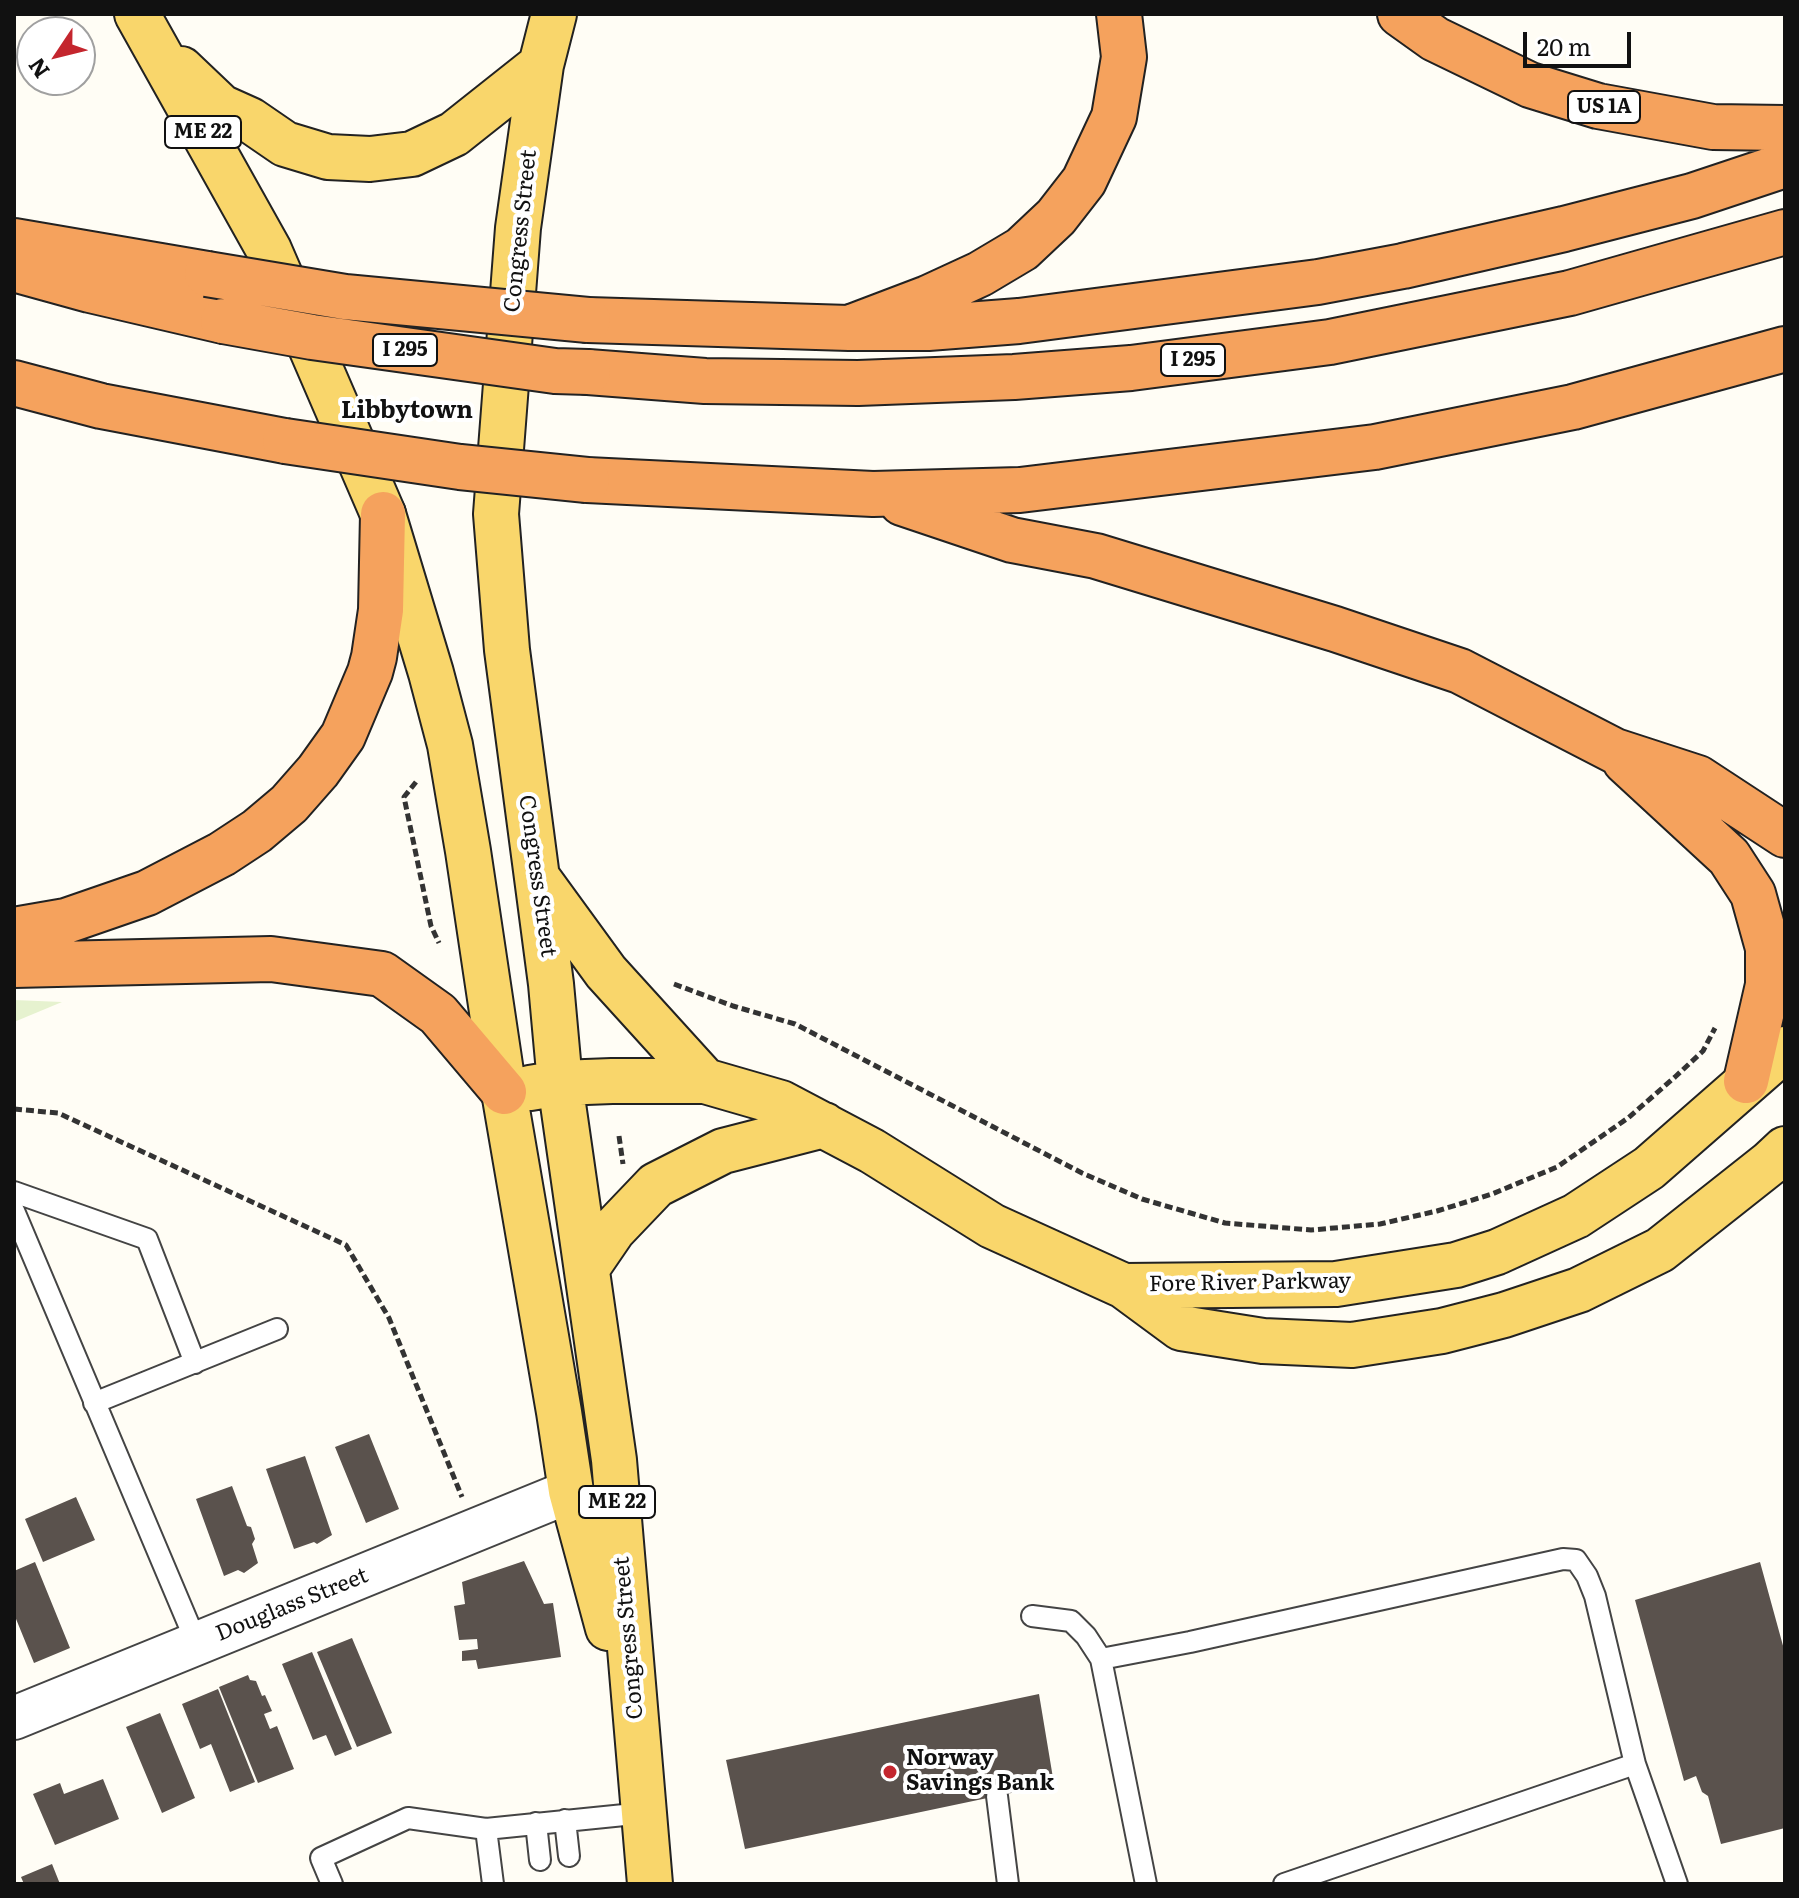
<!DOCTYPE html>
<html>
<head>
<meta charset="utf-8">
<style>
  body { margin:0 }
  #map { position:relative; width:1799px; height:1898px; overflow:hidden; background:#fffdf5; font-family:Literata,serif }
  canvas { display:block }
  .frame { position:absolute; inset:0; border:16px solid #111; pointer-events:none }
  .north { position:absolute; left:16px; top:16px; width:80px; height:80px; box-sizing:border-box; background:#fff; border:2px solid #a0a0a0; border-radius:50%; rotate:235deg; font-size:22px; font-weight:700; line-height:32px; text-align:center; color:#111 }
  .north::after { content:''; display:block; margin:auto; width:28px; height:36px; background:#c4262e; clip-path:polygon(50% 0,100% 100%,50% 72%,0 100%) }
  .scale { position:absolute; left:1523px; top:32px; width:108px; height:36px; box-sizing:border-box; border:4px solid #111; border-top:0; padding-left:10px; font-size:24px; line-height:28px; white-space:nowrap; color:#111; -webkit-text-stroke:6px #fff; paint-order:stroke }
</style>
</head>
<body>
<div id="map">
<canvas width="1799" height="1898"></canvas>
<div class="frame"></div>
<div class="north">N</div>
<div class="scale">20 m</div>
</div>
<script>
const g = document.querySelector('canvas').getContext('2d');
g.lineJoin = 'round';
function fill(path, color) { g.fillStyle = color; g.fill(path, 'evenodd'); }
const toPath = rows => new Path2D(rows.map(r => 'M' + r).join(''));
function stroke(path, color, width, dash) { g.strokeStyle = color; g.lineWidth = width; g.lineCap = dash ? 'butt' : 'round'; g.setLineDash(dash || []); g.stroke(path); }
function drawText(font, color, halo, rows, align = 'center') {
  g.font = font + ' Literata,serif'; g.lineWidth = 8; g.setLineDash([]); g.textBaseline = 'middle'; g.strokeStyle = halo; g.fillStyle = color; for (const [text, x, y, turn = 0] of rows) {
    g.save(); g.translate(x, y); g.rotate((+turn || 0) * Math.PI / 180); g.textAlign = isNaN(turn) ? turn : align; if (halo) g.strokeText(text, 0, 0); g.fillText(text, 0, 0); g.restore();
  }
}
const pitch = toPath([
  [14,1000,62,1002,14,1022]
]);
const building = toPath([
  [369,1434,399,1509,366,1523,335,1447],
  [305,1456,332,1535,317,1544,314,1542,294,1549,266,1469],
  [232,1486,247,1526,251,1527,255,1539,252,1544,258,1563,244,1573,238,1570,224,1576,196,1499],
  [76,1497,95,1540,43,1562,25,1519],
  [524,1561,544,1604,553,1603,561,1657,478,1669,476,1660,462,1661,462,1651,478,1649,477,1639,459,1640,454,1606,465,1604,462,1582],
  [35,1562,70,1648,34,1663,14,1614,14,1571],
  [1760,1562,1785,1653,1785,1828,1721,1844,1708,1796,1702,1792,1696,1776,1684,1781,1635,1600],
  [352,1638,392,1733,357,1747,317,1652],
  [312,1652,352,1749,335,1756,326,1735,313,1740,282,1664],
  [248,1675,250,1680,256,1681,262,1696,265,1695,272,1711,264,1714,270,1729,277,1726,294,1769,258,1783,219,1687],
  [218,1689,255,1782,230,1792,211,1744,200,1749,182,1704],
  [1039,1694,1054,1784,745,1849,726,1760],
  [160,1713,195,1798,162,1813,126,1727],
  [103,1779,119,1819,55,1845,33,1794,60,1783,64,1794],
  [52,1864,60,1884,24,1884,21,1877]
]);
const path = toPath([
  [416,782,404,797,431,926,439,943],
  [674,984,733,1006,795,1024,1082,1173,1142,1199,1225,1223,1311,1230,1380,1224,1437,1211,1492,1194,1557,1167,1628,1118,1675,1077,1703,1051,1715,1028],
  [14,1109,58,1113,346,1245,389,1318,462,1497],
  [619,1136,623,1164]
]);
const lane = toPath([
  [14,1192,147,1239,195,1363],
  [14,1211,197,1644],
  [94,1403,277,1329],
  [1032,1616,1071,1621,1086,1636,1101,1659,1146,1884],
  [1101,1659,1190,1642,1563,1559,1576,1560,1587,1576,1595,1596,1635,1764,1677,1884],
  [997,1796,1008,1884],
  [565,1820,569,1856],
  [536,1823,540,1860],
  [332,1884,321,1858,408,1818,486,1829],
  [493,1884,486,1829,644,1813],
  [1284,1884,1635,1764]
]);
const street = toPath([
  [14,1718,571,1491]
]);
const primary = toPath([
  [137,14,269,250,383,514,431,673,450,745,468,851,504,1092,559,1412,571,1491,608,1628],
  [554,14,541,65,518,228,496,514,507,650,551,984,560,1083,614,1460,650,1884],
  [181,69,221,107,250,120,285,144,328,157,370,159,412,154,454,134,541,65],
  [539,880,606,972,705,1081],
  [530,1088,560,1083,612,1081,705,1081,781,1103,872,1151,992,1226,1124,1286,1181,1328,1263,1341,1352,1345,1442,1331,1504,1315,1579,1290,1660,1250,1770,1163,1785,1149],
  [587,1268,613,1230,656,1185,723,1151,824,1125],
  [1124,1286,1336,1284,1456,1265,1497,1252,1576,1216,1649,1168,1785,1049]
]);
const highway = toPath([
  [1400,14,1435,39,1530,85,1598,106,1713,127,1785,128],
  [14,241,207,274],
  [14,269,90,290,223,321],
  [588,320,849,328,928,298,980,274,1022,249,1056,217,1084,181,1114,117,1124,57,1119,14],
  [849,328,928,328,1019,321,1318,282,1403,266,1564,229,1692,196,1785,165],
  [588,372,705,381,858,383,1014,377,1131,368,1330,342,1570,293,1785,232],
  [14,383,101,406,285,441],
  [587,480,873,494,1020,490,1375,447,1573,407,1785,349],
  [902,503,1012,540,1096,556,1335,629,1460,671,1615,751,1698,778,1785,835],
  [1625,761,1729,857,1753,894,1768,948,1768,985,1746,1081],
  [14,930,66,921,147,893,222,854,257,831,289,804,318,771,343,736,370,672,374,657,381,610,383,514],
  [14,965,271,959,382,974,438,1014,504,1092]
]);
const highwayBridge = toPath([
  [207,274,345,297,588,320],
  [223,321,312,337,555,371,588,372],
  [285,441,460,467,587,480]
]);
const markers = [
  [890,1772,8,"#c4262e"]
];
const shields = [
  [1604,107,72],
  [203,132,76],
  [405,350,64],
  [1193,360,64],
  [617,1502,76]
];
const shieldNames = [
  ["US 1A",1604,107],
  ["ME 22",203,132],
  ["I 295",405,350],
  ["I 295",1193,360],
  ["ME 22",617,1502]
];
const streetNames = [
  ["Congress Street",521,231,-84],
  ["Congress Street",537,876,82],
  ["Fore River Parkway",1250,1283,-1],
  ["Douglass Street",292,1605,-22],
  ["Congress Street",629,1638,-95]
];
const poiNames = [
  ["Norway",906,1759],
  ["Savings Bank",906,1784]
];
const neighbourhoodNames = [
  ["Libbytown",407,411]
];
fill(pitch, '#e6f2cf');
fill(building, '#5a524d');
stroke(lane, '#444', 24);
stroke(street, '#444', 46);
stroke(primary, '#222', 48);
stroke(highway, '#222', 48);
stroke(path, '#333', 5, [8, 4]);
stroke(lane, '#fff', 20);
stroke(street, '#fff', 42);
stroke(primary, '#f9d66b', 44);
stroke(highway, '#f5a25d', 44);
stroke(highwayBridge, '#222', 48, []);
stroke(highwayBridge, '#f5a25d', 44);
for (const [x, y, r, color] of markers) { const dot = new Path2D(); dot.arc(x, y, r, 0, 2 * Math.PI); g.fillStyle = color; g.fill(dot); stroke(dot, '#fff', 3); }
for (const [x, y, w] of shields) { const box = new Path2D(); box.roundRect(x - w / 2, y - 16, w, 32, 6); g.fillStyle = '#fff'; g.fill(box); stroke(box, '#111', 2); }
drawText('bold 20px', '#111', null, shieldNames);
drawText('22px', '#111', '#fff', streetNames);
drawText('bold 22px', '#111', '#fff', poiNames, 'left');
drawText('bold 24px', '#111', '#fff', neighbourhoodNames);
</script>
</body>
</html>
